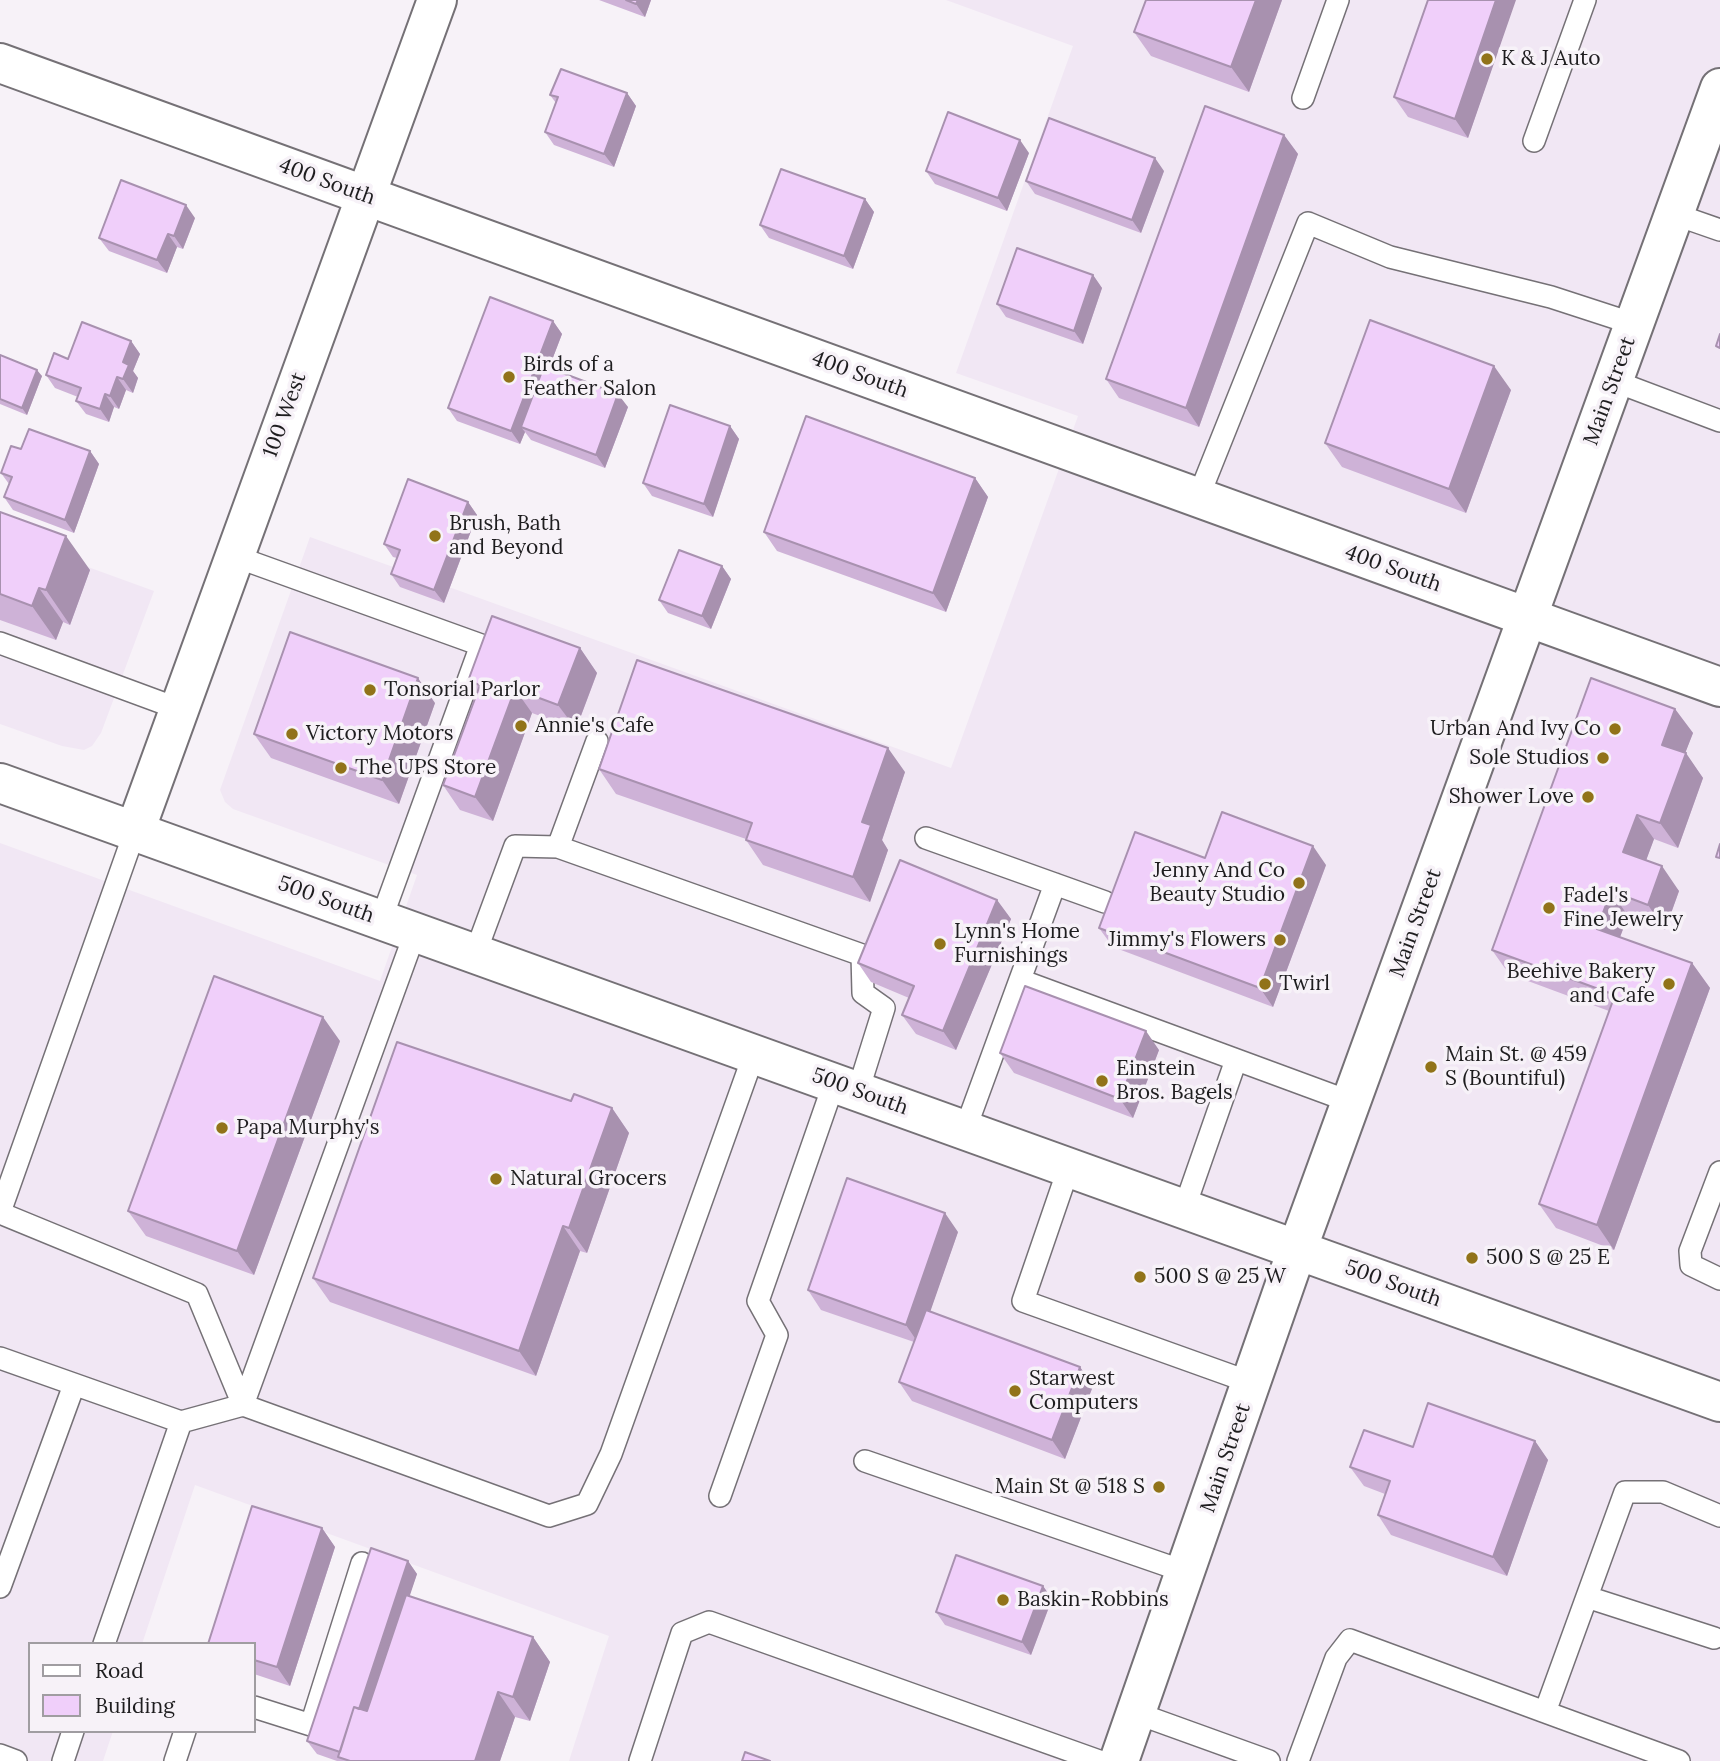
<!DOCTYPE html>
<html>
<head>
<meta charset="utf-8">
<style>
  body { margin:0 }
  #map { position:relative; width:1720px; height:1761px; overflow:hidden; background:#f7f2f8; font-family:Lora,serif }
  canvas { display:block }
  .legend { position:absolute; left:28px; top:1642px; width:228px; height:91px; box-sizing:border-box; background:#f7f2f8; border:2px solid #a09da1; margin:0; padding:9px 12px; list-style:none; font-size:21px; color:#1e1d1f }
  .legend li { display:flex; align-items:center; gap:14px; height:35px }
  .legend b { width:35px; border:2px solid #a09da1 }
</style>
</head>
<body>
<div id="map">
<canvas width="1720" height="1761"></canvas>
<ul class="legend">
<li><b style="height:9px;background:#fff"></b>Road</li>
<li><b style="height:19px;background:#f0cffa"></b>Building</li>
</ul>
</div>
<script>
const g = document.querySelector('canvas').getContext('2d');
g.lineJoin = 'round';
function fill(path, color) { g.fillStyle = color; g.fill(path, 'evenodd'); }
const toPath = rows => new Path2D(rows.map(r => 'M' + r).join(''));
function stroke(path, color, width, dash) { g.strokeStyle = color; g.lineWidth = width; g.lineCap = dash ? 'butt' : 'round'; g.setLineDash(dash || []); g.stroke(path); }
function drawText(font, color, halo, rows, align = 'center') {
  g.font = font + ' Lora,serif'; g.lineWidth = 7; g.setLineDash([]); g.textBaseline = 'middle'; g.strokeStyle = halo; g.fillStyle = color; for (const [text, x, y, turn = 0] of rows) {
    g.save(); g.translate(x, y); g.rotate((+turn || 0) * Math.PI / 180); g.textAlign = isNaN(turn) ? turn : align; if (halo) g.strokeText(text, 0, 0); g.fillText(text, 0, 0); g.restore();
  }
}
const built = toPath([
  [946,0,1720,0,1720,1761,569,1761,609,1636,195,1485,142,1644,30,1644,30,1731,113,1731,103,1761,0,1761,0,843,380,981,417,875,233,809,225,802,220,790,310,537,951,768,1078,416,956,373,1073,46],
  [0,535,154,591,101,733,92,746,84,750,62,746,0,724]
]);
const lane = toPath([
  [1303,98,1338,0],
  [1534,141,1585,0],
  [1674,214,1720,230],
  [1614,381,1720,421],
  [1198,498,1308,223,1390,257,1551,297,1634,324],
  [234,556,481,645,381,920],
  [0,643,179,709],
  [926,838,1105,902],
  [558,847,597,741],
  [475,954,515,846,558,847,862,955,863,993,884,1008,858,1091],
  [1020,980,1351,1102],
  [965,1130,1055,884],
  [1069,1167,1023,1301,1252,1383],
  [1720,1172,1690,1251,1691,1265,1720,1279],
  [1184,1209,1236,1060],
  [0,1212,135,831],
  [0,1213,197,1294,243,1405,549,1516,587,1504,611,1454,754,1054],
  [0,1358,181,1422,243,1405,415,933],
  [865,1461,1186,1572],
  [720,1496,777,1335,758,1301,834,1083],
  [0,1587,74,1385],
  [1587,1597,1714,1638],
  [104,1644,181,1422],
  [254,1707,311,1725,362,1563],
  [1545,1712,1679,1761],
  [1136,1713,1269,1761],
  [0,1755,16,1761],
  [63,1761,73,1731],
  [175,1761,185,1731],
  [640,1761,682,1633,709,1622,1099,1761],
  [1298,1761,1336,1658,1350,1640,1545,1712,1625,1492,1663,1492,1720,1516]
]);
const street = toPath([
  [0,63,1720,687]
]);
const secondary = toPath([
  [0,783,1720,1402],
  [135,831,437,0],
  [1119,1761,1297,1250,1720,88]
]);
const wall = toPath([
  [599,0,651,0,645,17],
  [1146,0,1282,0,1249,92,1151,56,1134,32],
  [1428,0,1515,0,1468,138,1408,117,1394,97],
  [627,93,636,106,614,167,554,145,545,132,556,103,550,95],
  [1284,135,1298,154,1199,427,1119,398,1106,379],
  [1029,153,1007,211,935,184,926,171],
  [1164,171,1141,233,1035,194,1026,181],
  [865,199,874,212,853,269,769,238,760,225],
  [195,218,183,249,177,247,167,273,109,251,99,238],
  [1093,275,1102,288,1083,344,1006,317,997,304],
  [553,321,562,334,549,368,628,407,605,468,531,440,525,432,520,444,457,421,448,408],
  [131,341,140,354,133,371,138,378,133,393,126,390,119,409,114,407,109,422,86,414,76,401,78,397,55,388,46,375,68,359],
  [0,355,42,376,27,415,0,404],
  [1511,390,1466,513,1342,467,1325,443],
  [730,426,739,439,713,517,652,496,643,483],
  [21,449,90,451,99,464,74,533,13,510,4,497,9,484,1,473],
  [975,478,988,497,946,612,777,551,764,532],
  [468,502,477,515,444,603,400,587,391,574,397,558,393,557,384,544],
  [0,512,90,570,70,625,63,622,56,640,0,620],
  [722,566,731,579,711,629,668,613,659,600],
  [580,648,597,673,576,729,532,713,493,821,460,810,443,785,477,693,468,681],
  [435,703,399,804,271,758,254,734],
  [1675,709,1693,733,1685,753,1703,778,1678,848,1654,839,1646,860,1679,891,1665,930,1628,916,1620,937,1692,963,1710,988,1614,1250,1556,1228,1539,1204,1609,1011,1509,974,1492,950],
  [599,769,905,772,882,840,888,850,870,902,763,865,746,840,746,839,616,794],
  [1205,858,1326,865,1273,1007,1113,947,1099,928],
  [997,900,1011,919,956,1050,916,1034,902,1015,909,998,871,982,858,963],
  [340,1041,254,1275,146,1236,128,1211],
  [1159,1050,1133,1118,1014,1073,1000,1053],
  [571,1101,612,1108,629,1133,587,1253,580,1251,536,1376,330,1302,313,1278],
  [958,1232,930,1311,1080,1367,1093,1386,1065,1459,912,1401,899,1382,914,1342,821,1310,808,1290],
  [1535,1441,1548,1460,1507,1576,1391,1535,1378,1515,1385,1494,1364,1486,1350,1467,1413,1447],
  [322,1528,335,1547,290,1686,254,1674,254,1644],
  [408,1561,417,1574,409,1596,533,1637,550,1662,530,1721,515,1717,500,1761,337,1761,317,1754,307,1741],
  [1043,1586,1052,1599,1031,1655,945,1625,936,1612]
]);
const shadedWall = toPath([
  [638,0,651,0,645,17,636,4],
  [1256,0,1282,0,1249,92,1231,67],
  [1496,0,1516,0,1468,138,1455,119],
  [627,93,636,106,614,167,604,154],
  [1284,135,1298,154,1199,427,1186,408],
  [1020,140,1029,153,1007,211,998,198],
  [1155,158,1164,171,1141,233,1132,220],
  [865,199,874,212,853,269,844,256],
  [186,205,195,218,183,249,174,236],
  [168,234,177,247,167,273,157,260],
  [1093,275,1102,288,1083,344,1074,331],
  [553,321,562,334,526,428,521,427,525,432,520,444,511,431],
  [131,341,140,354,133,371,138,378,133,393,123,379,123,362],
  [1494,366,1511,390,1466,513,1449,489],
  [37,370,42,376,27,415,22,408],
  [117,377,126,390,119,409,110,396],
  [105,394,114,407,109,422,100,409],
  [618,394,628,407,605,468,596,455],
  [730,426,739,439,713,517,704,504],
  [90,451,99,464,74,533,65,520],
  [975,478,988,497,946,612,933,593],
  [468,502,477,515,444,603,434,590],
  [66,536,90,570,70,625,46,590],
  [722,566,731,579,711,629,702,616],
  [39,588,63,622,56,640,32,606],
  [580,648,597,673,576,729,558,705],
  [418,678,435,703,399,804,382,780],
  [515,689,532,713,493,821,475,797],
  [1675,709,1693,733,1679,769,1662,745],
  [888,748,905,772,882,840,888,850,870,902,853,877,862,822],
  [1686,753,1703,778,1678,848,1660,823],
  [1637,815,1654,839,1640,877,1623,852],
  [1313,846,1326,865,1273,1007,1260,988],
  [1662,866,1679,891,1665,930,1648,905],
  [1611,891,1628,916,1614,953,1597,929],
  [997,900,1011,919,956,1050,943,1031],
  [1692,963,1710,988,1614,1250,1597,1225],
  [323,1017,340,1041,254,1275,237,1251],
  [1146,1031,1159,1050,1133,1118,1120,1099],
  [612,1108,629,1133,587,1253,569,1228],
  [945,1213,958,1232,919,1344,906,1325],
  [563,1226,580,1251,536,1376,519,1351],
  [1080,1367,1093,1386,1065,1459,1052,1440],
  [1535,1441,1548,1460,1507,1576,1493,1557],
  [322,1528,335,1547,290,1686,277,1667],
  [408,1561,417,1574,355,1761,344,1753],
  [1043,1586,1052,1599,1031,1655,1022,1642],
  [533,1637,550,1662,530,1721,513,1697],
  [498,1692,515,1717,500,1761,475,1761]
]);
const building = toPath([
  [626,0,638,0,636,4,626,0],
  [1146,0,1256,0,1231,67,1134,32,1146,0],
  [1428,0,1496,0,1455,119,1394,97,1428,0],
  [561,69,627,93,604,154,545,132,558,97,550,95,561,69],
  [1205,106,1284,135,1186,408,1106,379,1205,106],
  [948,112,1020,140,998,198,926,171,948,112],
  [1049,118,1155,158,1132,220,1026,181,1049,118],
  [781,169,865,199,844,256,760,225,781,169],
  [121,180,186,205,174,236,168,234,157,260,99,238,121,180],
  [1017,248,1093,275,1074,331,997,304,1017,248],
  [490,297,553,321,511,431,448,408,490,297],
  [1370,320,1494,366,1449,489,1325,443,1370,320],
  [82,322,131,341,123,362,129,365,123,379,117,377,110,396,105,394,100,409,76,401,81,388,46,375,54,353,68,359,82,322],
  [1720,334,1720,348,1716,346,1720,334],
  [0,355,37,370,22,408,0,399,0,355],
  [544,366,618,394,596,455,521,427,544,366],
  [670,405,730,426,704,504,643,483,670,405],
  [806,416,975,478,933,593,764,532,806,416],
  [29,429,90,451,65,520,4,497,12,477,1,473,11,446,21,449,29,429],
  [408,479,468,502,434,590,391,574,400,550,384,544,408,479],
  [0,512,66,536,46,590,39,588,32,606,0,594,0,512],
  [679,550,722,566,702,616,659,600,679,550],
  [492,616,580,648,558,705,515,689,475,797,443,785,480,685,468,681,492,616],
  [290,632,418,678,382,780,254,734,290,632],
  [637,660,888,748,862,822,871,825,853,877,746,840,752,823,599,769,637,660],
  [1591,678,1675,709,1662,745,1686,753,1660,823,1637,815,1623,852,1662,866,1648,905,1611,891,1597,929,1692,963,1597,1225,1539,1204,1615,995,1492,950,1591,678],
  [1222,812,1313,846,1260,988,1099,928,1135,832,1205,858,1222,812],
  [1720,844,1720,858,1716,857,1720,844],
  [900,860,997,900,943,1031,902,1015,914,986,858,963,900,860],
  [214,976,323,1017,237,1251,128,1211,214,976],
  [1025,986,1146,1031,1120,1099,1000,1053,1025,986],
  [397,1042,571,1101,574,1094,612,1108,569,1228,563,1226,519,1351,313,1278,397,1042],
  [847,1178,945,1213,906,1325,808,1290,847,1178],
  [926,1310,1080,1367,1052,1440,899,1382,926,1310],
  [1428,1403,1535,1441,1493,1557,1378,1515,1390,1481,1350,1467,1364,1430,1413,1447,1428,1403],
  [252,1506,322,1528,277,1667,254,1660,254,1644,208,1644,252,1506],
  [371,1548,408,1561,359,1709,354,1707,340,1752,307,1741,371,1548],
  [956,1555,1043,1586,1022,1642,936,1612,956,1555],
  [406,1595,533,1637,513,1697,498,1692,475,1761,350,1761,338,1757,354,1707,367,1711,406,1595],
  [745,1752,770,1761,742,1761,745,1752]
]);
const markers = [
  [1487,59,7,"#917319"],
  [509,377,7,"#917319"],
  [435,536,7,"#917319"],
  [370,690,7,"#917319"],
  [521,726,7,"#917319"],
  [1615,729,7,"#917319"],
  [292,734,7,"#917319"],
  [1603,758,7,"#917319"],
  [341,768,7,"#917319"],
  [1588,797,7,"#917319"],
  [1299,883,7,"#917319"],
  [1549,908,7,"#917319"],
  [1280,940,7,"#917319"],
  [940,944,7,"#917319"],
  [1265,984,7,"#917319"],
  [1669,984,7,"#917319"],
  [1431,1067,7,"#917319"],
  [1102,1081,7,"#917319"],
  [222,1128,7,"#917319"],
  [496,1179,7,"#917319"],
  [1472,1258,7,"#917319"],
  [1140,1277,7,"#917319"],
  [1015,1391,7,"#917319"],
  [1159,1487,7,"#917319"],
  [1003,1600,7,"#917319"]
];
const poiNames = [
  ["K & J Auto",1501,59],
  ["Birds of a",523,365],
  ["Feather Salon",523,389],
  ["Brush, Bath",449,524],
  ["and Beyond",449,548],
  ["Tonsorial Parlor",384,690],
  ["Annie's Cafe",535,726],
  ["Urban And Ivy Co",1601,729,"right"],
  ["Victory Motors",306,734],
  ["Sole Studios",1589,758,"right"],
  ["The UPS Store",355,768],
  ["Shower Love",1574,797,"right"],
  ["Jenny And Co",1285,871,"right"],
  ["Beauty Studio",1285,895,"right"],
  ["Fadel's",1563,896],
  ["Fine Jewelry",1563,920],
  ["Lynn's Home",954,932],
  ["Furnishings",954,956],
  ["Jimmy's Flowers",1266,940,"right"],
  ["Beehive Bakery",1655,972,"right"],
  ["and Cafe",1655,996,"right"],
  ["Twirl",1279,984],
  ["Main St. @ 459",1445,1055],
  ["S (Bountiful)",1445,1079],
  ["Einstein",1116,1069],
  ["Bros. Bagels",1116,1093],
  ["Papa Murphy's",236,1128],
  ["Natural Grocers",510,1179],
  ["500 S @ 25 E",1486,1258],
  ["500 S @ 25 W",1154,1277],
  ["Starwest",1029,1379],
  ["Computers",1029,1403],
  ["Main St @ 518 S",1145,1487,"right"],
  ["Baskin-Robbins",1017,1600]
];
const streetNames = [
  ["400 South",327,182,20],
  ["400 South",860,375,20],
  ["Main Street",1610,391,-70],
  ["100 West",285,415,-70],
  ["400 South",1393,569,20],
  ["500 South",326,900,20],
  ["Main Street",1416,923,-70],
  ["500 South",860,1092,20],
  ["500 South",1393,1284,20],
  ["Main Street",1226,1458,-71]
];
fill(built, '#f1e7f4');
stroke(lane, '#757176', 24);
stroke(street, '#757176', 42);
stroke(secondary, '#757176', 42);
stroke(lane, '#fff', 21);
stroke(street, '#fff', 38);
stroke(secondary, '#fff', 38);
fill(wall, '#ceb2d7');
fill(shadedWall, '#a891af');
fill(building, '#f0cffa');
stroke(building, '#a891af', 2);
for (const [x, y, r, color] of markers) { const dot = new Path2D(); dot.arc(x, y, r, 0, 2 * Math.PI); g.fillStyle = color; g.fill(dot); stroke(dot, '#f7f2f8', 2.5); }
drawText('21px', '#1e1d1f', '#f7f2f8', poiNames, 'left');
drawText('21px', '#1e1d1f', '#f7f2f8', streetNames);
</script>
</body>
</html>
